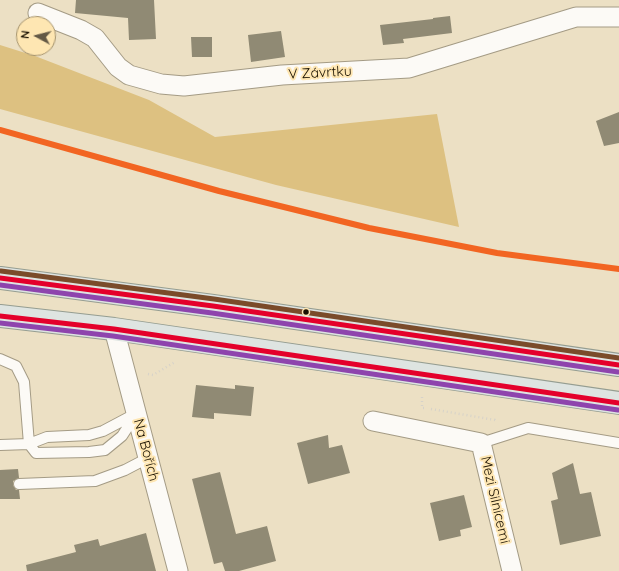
<!DOCTYPE html>
<html>
<head>
<meta charset="utf-8">
<style>
  body { margin:0 }
  #map { position:relative; width:619px; height:571px; overflow:hidden; background:#ece0c4; font-family:Quicksand,sans-serif }
  canvas { display:block }
  .north { position:absolute; left:16px; top:16px; width:40px; height:40px; box-sizing:border-box; background:#fee6b2; border:1px solid #a3916b; border-radius:50%; rotate:277deg; font-size:11px; font-weight:700; line-height:16px; text-align:center; color:#1a1101 }
  .north::after { content:''; display:block; margin:auto; width:14px; height:18px; background:#645945; clip-path:polygon(50% 0,100% 100%,50% 72%,0 100%) }
</style>
</head>
<body>
<div id="map">
<canvas width="619" height="571"></canvas>
<div class="north">N</div>
</div>
<script>
const g = document.querySelector('canvas').getContext('2d');
g.lineJoin = 'round';
function fill(path, color) { g.fillStyle = color; g.fill(path, 'evenodd'); }
const toPath = rows => new Path2D(rows.map(r => 'M' + r).join(''));
function stroke(path, color, width, dash) { g.strokeStyle = color; g.lineWidth = width; g.lineCap = dash ? 'butt' : 'round'; g.setLineDash(dash || []); g.stroke(path); }
function drawText(font, color, halo, rows, align = 'center') {
  g.font = font + ' Quicksand,sans-serif'; g.lineWidth = 4; g.setLineDash([]); g.textBaseline = 'middle'; g.strokeStyle = halo; g.fillStyle = color; for (const [text, x, y, turn = 0] of rows) {
    g.save(); g.translate(x, y); g.rotate((+turn || 0) * Math.PI / 180); g.textAlign = isNaN(turn) ? turn : align; if (halo) g.strokeText(text, 0, 0); g.fillText(text, 0, 0); g.restore();
  }
}
const forest = toPath([
  [0,45,35,56,149,100,215,137,437,114,459,227,276,185,0,109]
]);
const building = toPath([
  [76,0,154,0,156,39,129,40,128,18,75,13],
  [450,16,452,33,403,39,404,43,383,45,380,25,433,19,433,18],
  [281,31,285,57,251,62,248,35],
  [191,37,212,37,212,57,192,57],
  [619,112,619,143,604,146,596,121],
  [196,385,235,389,235,385,254,387,251,416,214,413,214,419,192,417],
  [328,435,329,448,342,445,350,473,308,484,297,443],
  [573,463,580,494,591,492,601,536,560,545,551,501,558,499,552,473],
  [18,469,19,478,13,481,13,485,16,490,19,490,20,499,0,499,0,470],
  [220,472,236,534,267,526,276,561,239,571,225,571,222,562,214,564,192,479],
  [464,495,472,527,460,530,461,536,439,541,430,503],
  [146,533,156,571,27,571,26,565,76,552,74,545,98,539,100,546]
]);
const path = toPath([
  [148,374,153,375,175,362],
  [422,397,422,408,424,408],
  [431,409,495,420,496,421]
]);
const lane = toPath([
  [0,359,16,366,24,382,29,444,36,453,89,452,105,450,122,436,137,413],
  [481,443,528,428,619,443],
  [0,445,29,444,47,437,89,435,103,431,137,413],
  [19,484,95,481,125,470,148,458]
]);
const street = toPath([
  [38,13,81,30,95,38,118,67,129,75,161,84,184,86,282,75,409,68,576,17,619,17],
  [114,329,178,571],
  [373,421,481,443,512,571]
]);
const primary = toPath([
  [0,278,213,306,619,365],
  [0,316,114,329,619,403]
]);
const bus1 = toPath([
  [0,278,213,306,619,365],
  [0,316,114,329,619,403]
]);
const bus2 = toPath([
  [0,285,212,313,618,372],
  [0,323,113,336,618,410]
]);
const bus3 = toPath([
  [1,271,214,299,619,358]
]);
const rail1 = toPath([
  [0,130,219,191,369,228,497,253,619,269]
]);
const markers = [
  [306,312,3.5,"#1a1101"]
];
const streetNames = [
  ["V Závrtku",320,73,-3],
  ["Na Bořích",146,450,75],
  ["Mezi Silnicemi",495,500,77]
];
fill(forest, '#ddc181');
fill(building, '#908a74');
stroke(lane, '#a49b85', 12);
stroke(street, '#a49b85', 21);
stroke(primary, '#959d91', 24);
stroke(path, '#d6d2c9', 2.5, [1, 3]);
stroke(lane, '#fcfaf6', 10);
stroke(street, '#fcfaf6', 19);
stroke(primary, '#dee4e1', 22);
stroke(bus1, '#e4002b', 5);
stroke(bus2, '#8e44ad', 5);
stroke(bus3, '#7a4b2a', 5);
stroke(rail1, '#f26522', 6);
for (const [x, y, r, color] of markers) { const dot = new Path2D(); dot.arc(x, y, r, 0, 2 * Math.PI); g.fillStyle = color; g.fill(dot); stroke(dot, '#fee6b2', 1.5); }
drawText('14px', '#1a1101', '#fee6b2', streetNames);
</script>
</body>
</html>
